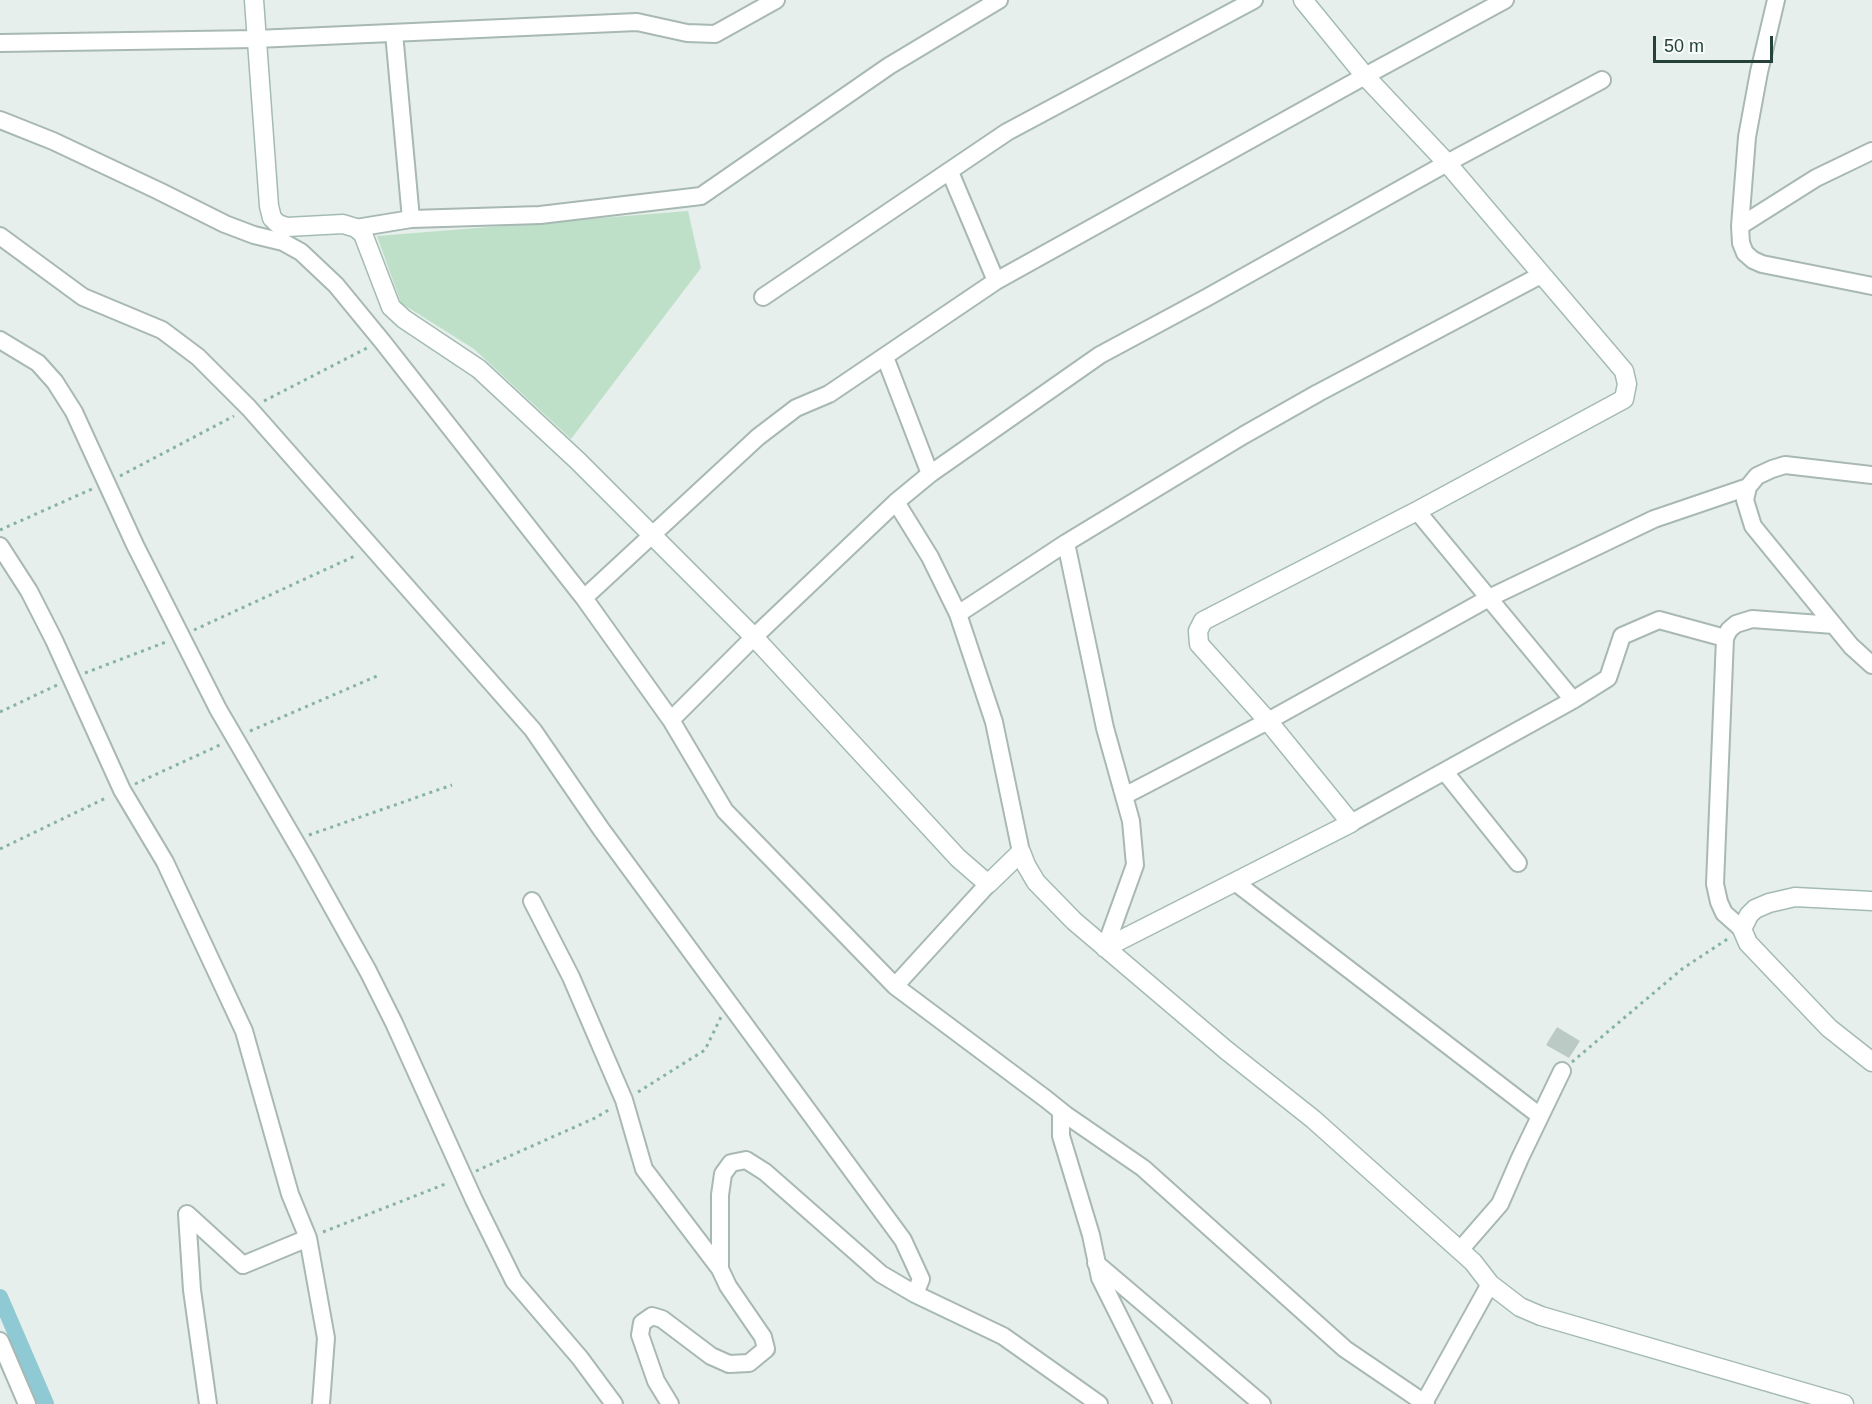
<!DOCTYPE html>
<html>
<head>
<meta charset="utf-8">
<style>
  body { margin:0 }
  #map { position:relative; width:1872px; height:1404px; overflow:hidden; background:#e6efeb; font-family:Helvetica,sans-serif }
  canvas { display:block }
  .scale { position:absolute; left:1653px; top:36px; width:120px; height:27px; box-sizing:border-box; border:3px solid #24423a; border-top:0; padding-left:8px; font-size:18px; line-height:21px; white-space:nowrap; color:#24423a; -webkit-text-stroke:4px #f7fbf9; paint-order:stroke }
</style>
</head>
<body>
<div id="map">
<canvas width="1872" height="1404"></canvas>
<div class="scale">50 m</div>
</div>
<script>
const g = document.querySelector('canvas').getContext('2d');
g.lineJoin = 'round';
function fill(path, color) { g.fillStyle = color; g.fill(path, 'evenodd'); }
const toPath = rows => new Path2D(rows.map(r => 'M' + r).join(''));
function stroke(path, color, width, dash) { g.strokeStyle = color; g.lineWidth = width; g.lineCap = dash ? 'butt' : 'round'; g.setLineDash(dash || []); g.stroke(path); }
const green = toPath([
  [688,211,701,268,571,439,474,349,401,303,377,236]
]);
const canal = toPath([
  [0,1297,46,1404]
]);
const building = toPath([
  [1557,1027,1580,1041,1569,1058,1546,1045]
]);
const path = toPath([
  [264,401,367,348],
  [120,476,234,416],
  [0,530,92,489],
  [194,630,357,555],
  [85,673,166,642],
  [0,712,57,685],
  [250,731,377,676],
  [135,784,222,744],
  [309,835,452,785],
  [0,849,108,797],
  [1572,1062,1682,969,1729,938],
  [638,1092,705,1050,721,1017],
  [476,1171,595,1118,612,1108],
  [323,1232,448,1183]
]);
const street = toPath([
  [1776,0,1759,72,1747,137,1740,226,1741,243,1745,253,1753,260,1762,264,1872,286],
  [394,33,411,219],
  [0,43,256,39,637,22,687,33,715,34,776,0],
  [0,120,53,141,159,191,225,224,254,235,283,242,301,252,336,285,382,341,584,598,671,720,725,811,895,986,1046,1099,1066,1115,1143,1168,1345,1349,1426,1404],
  [950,172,996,281],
  [1740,226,1816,178,1872,151],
  [356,228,411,219,540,215,701,196,889,66,999,0],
  [0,236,83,297,162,330,198,357,249,408,533,730,601,829,903,1240,921,1279,915,1294],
  [763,297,1007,132,1254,0],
  [0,340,38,363,55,382,74,412,135,545,218,709,306,860,368,971,394,1023,474,1200,514,1281,580,1358,614,1404],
  [885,357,930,474],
  [1872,475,1785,465,1772,469,1757,476,1748,487,1745,500,1753,526,1851,646,1872,665],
  [896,502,930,557,958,614,994,722,1021,852],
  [1417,511,1573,700],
  [1066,543,1105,728,1131,821,1135,865,1105,948],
  [0,546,29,591,54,640,122,790,165,862,244,1031,290,1194,308,1238,326,1338,321,1404],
  [584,598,758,437,796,408,829,394,996,281,1365,76,1505,0],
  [958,614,1066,543,1244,435,1318,393,1541,275],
  [671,720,754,637,896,502,930,474,1100,355,1206,298,1447,163,1602,80],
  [1445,772,1518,863],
  [1124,796,1268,721,1489,598,1654,519,1748,487],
  [1351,823,1573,700,1608,678,1622,636,1659,620,1725,638],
  [1235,882,1540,1116],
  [532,901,571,977,624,1100,644,1169,720,1269],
  [1742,929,1724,913,1719,902,1715,884,1725,638,1729,630,1736,624,1752,619,1834,625],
  [895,986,988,884],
  [1061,1111,1061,1136,1091,1235,1100,1278,1163,1404],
  [1460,1250,1500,1204,1520,1158,1562,1071],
  [1096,1263,1262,1404],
  [0,1341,27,1404],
  [1424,1403,1490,1284],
  [208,1404,192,1290,187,1214,243,1265,308,1238],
  [670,1404,656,1381,640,1335,642,1323,652,1316,662,1319,711,1356,729,1364,749,1363,766,1349,763,1337,728,1286,720,1269,720,1195,723,1174,731,1163,746,1160,765,1172,881,1274,915,1294,1003,1336,1099,1404]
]);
const secondary = toPath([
  [254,0,269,206,272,218,278,224,287,227,343,224,356,228,363,234,391,307,404,319,479,369,578,461,754,637,958,858,988,884,1021,852,1026,865,1036,882,1074,921,1226,1050,1313,1119,1473,1262,1490,1284,1520,1307,1541,1316,1844,1404],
  [1872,901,1795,897,1769,903,1755,909,1749,915,1742,929,1748,943,1829,1028,1872,1062],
  [1105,948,1351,823,1268,721,1199,644,1198,631,1203,621,1417,511,1624,399,1627,384,1624,371,1447,163,1365,76,1303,0]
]);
fill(green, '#bfe0c8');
stroke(canal, '#8ec9d4', 16);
fill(building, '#bbcac4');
stroke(street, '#a8b8b2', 20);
stroke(secondary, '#a4bbb3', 21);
stroke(path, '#86b3a5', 3, [3, 4.5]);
stroke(street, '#fff', 16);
stroke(secondary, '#fff', 18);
</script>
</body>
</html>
